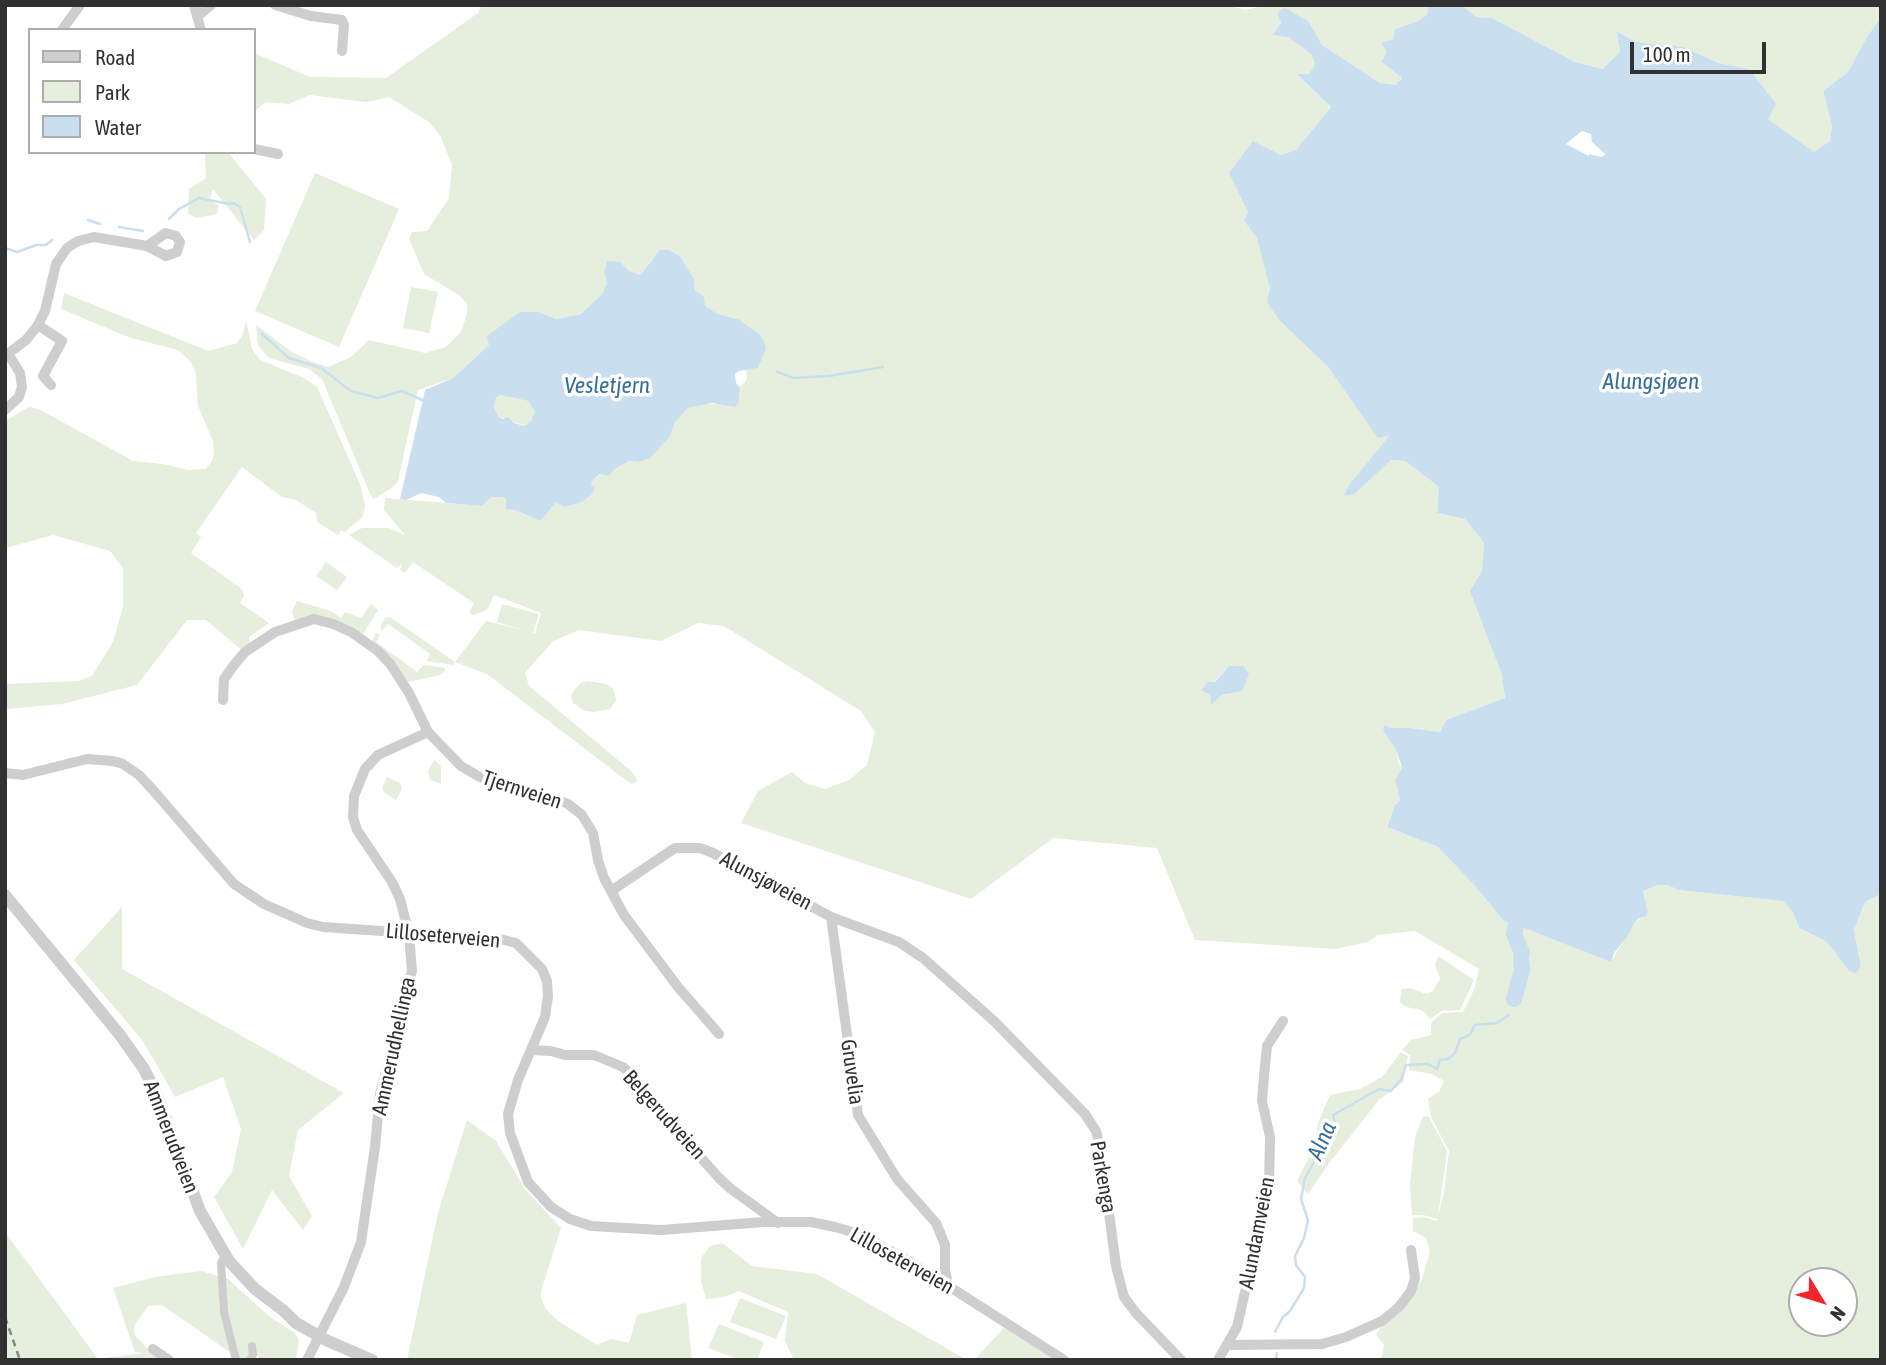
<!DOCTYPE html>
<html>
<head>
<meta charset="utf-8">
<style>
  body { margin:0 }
  #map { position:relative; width:1886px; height:1365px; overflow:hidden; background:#fff; font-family:"Asap Condensed",sans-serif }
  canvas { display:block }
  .frame { position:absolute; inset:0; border:7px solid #313131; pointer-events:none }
  .legend { position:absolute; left:28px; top:28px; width:228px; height:126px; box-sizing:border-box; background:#fff; border:2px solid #adadad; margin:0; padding:9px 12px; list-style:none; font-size:21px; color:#313131 }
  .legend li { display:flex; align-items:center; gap:14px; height:35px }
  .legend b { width:35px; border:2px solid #adadad }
  .north { position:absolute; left:1788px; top:1267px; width:70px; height:70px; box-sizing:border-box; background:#fff; border:2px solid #adadad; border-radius:50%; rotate:128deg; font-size:19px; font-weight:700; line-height:28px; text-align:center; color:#313131 }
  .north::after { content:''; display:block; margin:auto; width:24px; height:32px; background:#f4262c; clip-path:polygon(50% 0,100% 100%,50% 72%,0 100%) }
  .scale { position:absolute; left:1630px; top:42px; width:136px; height:32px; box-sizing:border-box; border:4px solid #313131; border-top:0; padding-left:9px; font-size:21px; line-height:24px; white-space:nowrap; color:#313131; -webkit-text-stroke:5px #fff; paint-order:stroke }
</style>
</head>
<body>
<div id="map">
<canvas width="1886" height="1365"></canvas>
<div class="frame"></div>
<ul class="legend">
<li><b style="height:9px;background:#cecece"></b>Road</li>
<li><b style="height:19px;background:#e6eede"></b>Park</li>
<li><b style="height:19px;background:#c9dfef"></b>Water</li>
</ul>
<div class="north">N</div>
<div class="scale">100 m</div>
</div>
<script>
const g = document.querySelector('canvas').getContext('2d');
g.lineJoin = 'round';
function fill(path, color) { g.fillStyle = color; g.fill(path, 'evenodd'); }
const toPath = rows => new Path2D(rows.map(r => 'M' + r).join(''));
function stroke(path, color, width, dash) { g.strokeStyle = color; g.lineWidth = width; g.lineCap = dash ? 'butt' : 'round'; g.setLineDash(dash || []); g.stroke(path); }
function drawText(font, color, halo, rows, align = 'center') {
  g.font = font + ' "Asap Condensed",sans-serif'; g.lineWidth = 7; g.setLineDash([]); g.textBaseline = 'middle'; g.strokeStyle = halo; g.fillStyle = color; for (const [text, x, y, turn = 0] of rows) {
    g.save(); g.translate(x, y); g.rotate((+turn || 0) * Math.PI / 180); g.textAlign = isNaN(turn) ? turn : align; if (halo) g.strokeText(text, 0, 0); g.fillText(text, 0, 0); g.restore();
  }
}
const green = toPath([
  [482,5,1226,5,1245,10,1268,5,1428,5,1428,14,1418,21,1395,29,1393,39,1382,62,1402,78,1396,85,1380,83,1322,45,1307,21,1285,8,1278,15,1281,23,1274,32,1288,37,1311,54,1315,64,1309,74,1298,75,1331,107,1296,150,1281,155,1263,147,1230,173,1248,212,1244,221,1257,238,1280,321,1328,367,1378,437,1390,435,1349,485,1345,496,1391,460,1405,461,1439,487,1437,513,1465,519,1484,543,1482,571,1492,645,1501,672,1505,698,1446,720,1440,732,1410,728,1392,728,1384,725,1383,731,1397,749,1398,760,1402,769,1395,781,1400,800,1395,805,1387,827,1438,847,1476,887,1503,920,1611,962,1634,923,1648,912,1643,891,1658,885,1668,885,1678,890,1783,901,1793,911,1799,928,1827,942,1849,971,1861,966,1854,930,1865,902,1881,894,1881,1360,1381,1360,1384,1345,1376,1335,1380,1328,1401,1312,1412,1296,1422,1279,1430,1251,1426,1238,1413,1231,1413,1218,1424,1217,1437,1221,1437,1219,1423,1215,1412,1215,1410,1184,1415,1138,1423,1116,1429,1117,1447,1151,1438,1216,1444,1192,1449,1151,1431,1117,1428,1099,1439,1092,1444,1081,1432,1074,1409,1070,1410,1055,1402,1050,1411,1040,1431,1035,1431,1023,1442,1013,1463,1012,1474,990,1479,969,1415,931,1378,935,1368,942,1336,949,1195,940,1157,848,1053,838,971,899,741,823,758,791,792,772,805,783,825,789,849,780,867,765,875,732,861,711,724,626,698,623,661,641,579,630,553,641,525,673,529,686,631,771,638,781,631,784,487,674,455,662,454,665,427,661,430,654,388,624,383,630,381,629,381,625,385,618,390,617,455,662,486,621,523,630,497,622,502,604,539,614,533,633,535,634,541,613,494,595,487,610,473,615,469,612,474,603,413,562,405,573,400,570,402,564,397,568,349,535,362,528,388,528,405,535,384,510,385,498,482,506,491,497,502,497,506,499,506,509,515,510,541,521,556,502,582,502,590,495,594,488,591,486,593,480,601,474,631,461,639,462,670,436,675,422,688,408,699,404,724,404,739,401,740,387,746,381,747,377,738,319,718,314,705,306,695,290,694,279,680,256,669,250,652,259,640,275,629,272,604,273,607,283,603,293,581,314,556,319,539,312,489,345,453,378,418,390,398,481,393,487,374,499,371,496,322,379,309,369,269,358,258,345,256,325,292,352,313,362,328,367,351,357,369,340,425,353,446,347,461,332,467,314,467,304,459,295,424,274,409,239,412,232,427,231,449,198,452,165,441,137,429,122,389,97,366,102,310,95,289,104,266,102,254,112,254,53,310,77,386,78,478,13],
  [1229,666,1229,694,1222,695,1211,704,1210,695,1214,682],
  [1802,1281,1844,1281,1844,1323,1802,1323],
  [1462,5,1881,5,1881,17,1867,37,1848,72,1823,91,1832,126,1830,141,1814,152,1768,119,1749,69,1718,63,1684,47,1636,42,1618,31,1620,52,1604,69,1575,62,1492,18,1476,17],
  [205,152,228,152,266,199,264,230,254,240,213,189,210,200,219,206,217,214,197,218,188,214,189,189,206,178],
  [315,173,399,209,339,347,255,311],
  [411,287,438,292,429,333,403,328],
  [64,293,208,351,237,343,243,334,246,320,252,349,260,360,304,378,317,387,360,484,365,505,363,516,345,532,341,530,338,535,317,522,316,513,296,500,282,497,242,467,196,533,201,537,191,553,242,589,244,595,240,603,269,623,249,637,250,645,243,651,206,620,187,620,137,685,62,704,5,709,5,684,78,681,92,676,113,642,123,607,123,568,110,551,53,535,5,548,5,421,29,407,39,409,133,461,162,464,188,470,206,469,213,459,214,452,213,441,198,406,196,374,190,361,178,350,131,338,61,309],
  [500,395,528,401,535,412,531,421,525,426,498,416,494,407,496,398],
  [326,562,347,577,337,590,316,576],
  [297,601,331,611,341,618,345,612,361,618,371,604,378,610,363,634,346,626,303,619,294,620,292,611],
  [376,633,380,635,376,642,417,672,424,665,445,668,445,671,440,675,408,682,396,663,372,641],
  [588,681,606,684,613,688,616,700,610,709,595,712,585,711,573,703,571,696,575,689,582,682],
  [434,760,441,766,441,784,430,780,428,771],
  [387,777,400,783,402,789,396,800,385,793,382,788],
  [122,907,122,969,344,1093,298,1130,289,1176,312,1216,303,1230,272,1190,243,1249,214,1197,232,1172,241,1129,223,1077,175,1097,143,1041,74,960],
  [1438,956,1474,980,1460,1010,1442,1011,1430,1019,1422,1010,1406,1007,1400,1002,1401,989,1411,988,1426,994,1433,991,1440,978,1435,965],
  [1401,1052,1408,1056,1403,1082,1379,1100,1330,1162,1308,1194,1297,1181,1315,1145,1318,1123,1330,1095,1360,1089,1382,1077],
  [467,1120,496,1141,525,1189,561,1228,541,1291,541,1298,546,1309,558,1321,597,1345,611,1339,629,1343,637,1315,686,1303,692,1360,407,1360,438,1213],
  [5,1232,98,1359,144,1353,135,1352,113,1288,155,1277,201,1271,228,1279,270,1317,295,1333,299,1341,296,1360,262,1360,255,1354,251,1360,241,1360,162,1305,148,1306,134,1326,134,1334,151,1352,161,1360,5,1360],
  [722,1243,752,1266,817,1274,967,1360,794,1360,785,1341,788,1312,739,1291,725,1297,706,1299,701,1281,701,1258,710,1246],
  [740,1298,786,1316,776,1339,730,1322],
  [719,1324,764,1342,757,1360,741,1360,708,1348],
  [1004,1328,1055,1360,974,1360]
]);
const water = toPath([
  [1428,5,1462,5,1476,17,1492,18,1575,62,1603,69,1620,52,1617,31,1636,42,1684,47,1718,63,1749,69,1776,104,1768,119,1814,152,1830,141,1832,126,1823,91,1848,72,1867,37,1881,17,1881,894,1865,902,1854,930,1861,966,1856,973,1849,971,1827,942,1799,928,1793,912,1783,901,1678,890,1668,885,1658,885,1643,891,1648,912,1646,916,1639,918,1634,923,1627,937,1614,953,1611,962,1503,920,1476,887,1438,847,1387,827,1395,805,1400,800,1395,781,1402,768,1396,749,1383,731,1384,725,1392,728,1410,728,1440,732,1446,720,1505,698,1501,672,1470,591,1482,571,1484,543,1465,519,1437,513,1439,487,1405,461,1391,460,1354,494,1344,496,1349,485,1389,436,1378,438,1328,367,1280,321,1267,302,1270,288,1257,238,1244,221,1248,212,1229,173,1253,141,1281,155,1296,150,1331,107,1297,74,1309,74,1315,64,1311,54,1288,37,1272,35,1281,23,1278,15,1279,11,1285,8,1308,21,1322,45,1380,83,1396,85,1402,78,1382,62,1387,51,1381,43,1393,39,1395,29,1418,21,1428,14],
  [1582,131,1591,134,1592,142,1606,155,1601,157,1589,154,1589,156,1566,144],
  [660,250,669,250,680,256,694,279,695,290,704,297,705,306,718,314,738,319,759,334,764,341,766,348,758,368,739,371,735,374,736,383,740,387,739,401,735,407,712,403,688,408,675,422,670,436,650,458,639,462,630,461,614,469,609,476,600,474,593,480,591,486,595,487,591,495,582,502,564,507,556,502,541,521,515,510,506,509,506,499,502,497,491,497,482,506,446,503,439,497,421,493,406,500,400,499,425,390,453,378,489,345,487,336,520,312,539,312,556,319,581,314,603,293,607,283,604,273,607,261,620,262,629,271,640,275],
  [500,395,528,401,535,412,531,421,525,426,514,423,508,417,503,419,498,416,494,407,496,398],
  [1229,666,1243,666,1249,674,1242,691,1222,695,1211,705,1210,695,1201,690,1208,682,1215,682]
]);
const stream = toPath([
  [169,219,179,209,199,198,229,204,234,203,240,207,250,242],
  [88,220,100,224],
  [119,227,143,231],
  [5,248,17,252,36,245,46,245,52,240],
  [262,334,289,358,321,368,351,391,378,398,402,391,422,400],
  [777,372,794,378,829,376,883,367],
  [1275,1332,1283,1317,1290,1311,1304,1288,1305,1277,1296,1265,1295,1256,1304,1238,1308,1220,1301,1199,1305,1178,1327,1139,1326,1130,1335,1122,1333,1115,1379,1089,1391,1091,1401,1080,1406,1065,1428,1064,1437,1069,1440,1060,1448,1059,1455,1053,1460,1039,1470,1035,1475,1025,1497,1023,1509,1015],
  [1276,1360,1277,1353]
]);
const river = toPath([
  [1516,925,1514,934,1522,953],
  [1514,999,1522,970,1521,959]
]);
const pedestrian = toPath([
  [225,1256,221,1263,224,1312,236,1360],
  [250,1360,253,1355,252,1346]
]);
const minor = toPath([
  [194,5,201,30],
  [275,5,311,16,342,20,344,25,342,51],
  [198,16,211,5],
  [62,30,80,5],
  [254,149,278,154],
  [38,325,62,341,43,376,51,385],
  [5,356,26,340,38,325,45,311,56,264,67,248,78,241,94,237,147,246,166,256,177,252,180,242,176,236,166,233,147,246],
  [5,410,19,397,22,387,20,373,9,355],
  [223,700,224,679,234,665,245,652,275,632,314,619,333,624,351,632,378,651,391,665,409,693,428,732,461,766,478,776,501,785,556,799,568,804,582,815,593,833,598,860,604,878,624,915,678,987,719,1034],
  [5,773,23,775,87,759,113,761,123,764,139,775,153,790,234,884,264,904,307,923,323,927,500,939,516,943,542,969,547,981,548,996,545,1017,518,1080,508,1114,510,1133,528,1182,551,1207,570,1219,591,1226,661,1230,764,1222,811,1222,835,1227,859,1234,914,1264,1064,1360],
  [611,891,675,848,700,848,713,853,831,917,899,942,923,958,994,1021,1085,1114,1096,1131,1101,1152,1116,1266,1124,1297,1136,1313,1181,1360],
  [831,917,858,1115,897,1179,936,1223,945,1245,945,1270,948,1284],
  [531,1050,551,1051,565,1055,594,1055,623,1067,634,1077,661,1113,719,1178,731,1189,778,1223],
  [1228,1345,1322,1344,1346,1337,1382,1321,1399,1307,1411,1291,1415,1278,1411,1250],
  [153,1349,169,1360],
  [307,1360,344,1287,361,1242,375,1147,380,1094,412,971,409,934,400,899,392,882,357,830,353,817,354,796,365,769,378,755,428,732],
  [1218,1360,1237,1327,1269,1187,1270,1137,1262,1101,1264,1076,1267,1046,1283,1021]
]);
const tertiary = toPath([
  [5,895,120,1035,144,1069,157,1095,200,1211,229,1261,255,1289,284,1311,296,1323,328,1341,372,1360]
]);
const rail = toPath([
  [5,1317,20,1360]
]);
const streetNames = [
  ["Tjernveien",522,790,18],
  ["Alunsjøveien",766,881,28],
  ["Lilloseterveien",443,936,5],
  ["Ammerudhellinga",394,1046,-78],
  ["Gruvelia",852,1072,82],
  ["Belgerudveien",664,1115,48],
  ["Ammerudveien",171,1137,69],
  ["Parkenga",1103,1177,80],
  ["Alundamveien",1257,1233,-79],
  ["Lilloseterveien",902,1261,29]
];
const waterNames = [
  ["Alungsjøen",1651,382],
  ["Vesletjern",607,386],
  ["Alna",1322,1141,-66]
];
fill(green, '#e6eede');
fill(water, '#c9dfef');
stroke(stream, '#c9dfef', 2.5);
stroke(river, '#c9dfef', 16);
stroke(pedestrian, '#cecece', 8);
stroke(minor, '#cecece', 10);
stroke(tertiary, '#cecece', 12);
stroke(rail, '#868686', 2.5, [7, 5]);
drawText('21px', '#313131', '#fff', streetNames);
drawText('italic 23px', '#376f9b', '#fff', waterNames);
</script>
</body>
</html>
